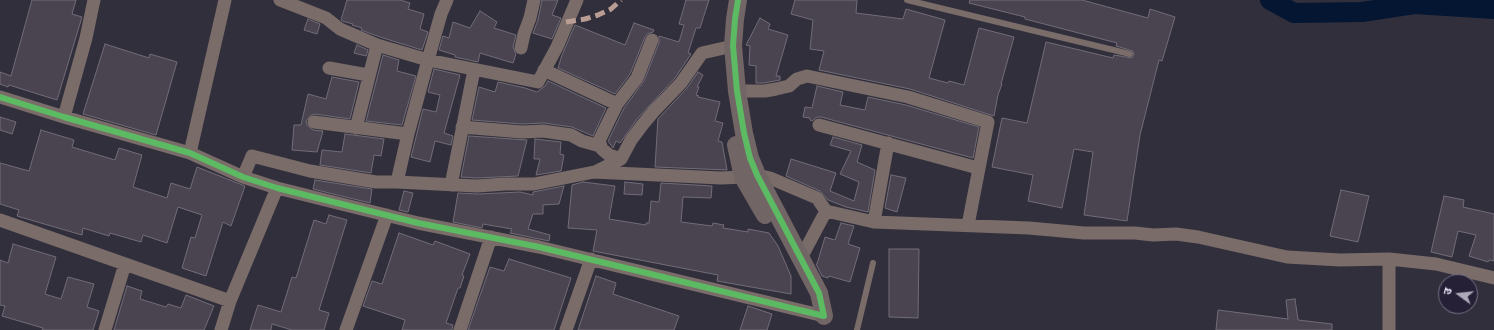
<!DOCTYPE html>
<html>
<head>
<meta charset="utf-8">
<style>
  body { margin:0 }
  #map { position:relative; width:1494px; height:330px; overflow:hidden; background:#322f3c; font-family:"DM Sans","Noto Sans Devanagari",sans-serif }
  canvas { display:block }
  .north { position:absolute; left:1438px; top:274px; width:40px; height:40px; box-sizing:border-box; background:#252036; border:1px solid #757184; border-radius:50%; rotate:285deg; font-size:11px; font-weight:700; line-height:16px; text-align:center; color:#edeafa }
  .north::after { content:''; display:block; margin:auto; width:14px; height:18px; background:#aca9b8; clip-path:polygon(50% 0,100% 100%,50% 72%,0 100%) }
</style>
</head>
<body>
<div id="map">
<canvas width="1494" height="330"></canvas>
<div class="north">उ</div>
</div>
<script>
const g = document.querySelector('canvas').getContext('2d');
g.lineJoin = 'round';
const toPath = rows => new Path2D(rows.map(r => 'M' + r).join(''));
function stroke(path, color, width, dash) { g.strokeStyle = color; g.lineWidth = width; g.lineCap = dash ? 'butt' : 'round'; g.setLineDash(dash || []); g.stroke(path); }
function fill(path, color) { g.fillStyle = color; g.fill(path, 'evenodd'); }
const river = toPath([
  [1270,0,1294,13,1362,12,1414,4,1494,9]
]);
const building = toPath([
  [32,0,76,0,72,14,82,17,57,100,9,85,8,87,0,84,0,72,11,76,32,0],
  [347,0,400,0,410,3,408,9,424,14,420,29,428,32,422,50,380,37,361,30,362,28,352,25,353,24,342,21,341,20,347,0],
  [542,0,558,0,552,15,561,18,552,39,533,33,538,20,542,0],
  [686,0,709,0,700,28,696,28,688,53,691,54,675,78,637,119,620,143,616,141,613,148,608,141,624,108,644,81,659,43,659,36,679,42,684,25,679,24,686,0],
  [795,0,857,0,856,13,903,19,906,9,945,20,929,78,948,83,949,81,964,85,979,28,1014,37,1001,84,1002,84,998,95,994,116,910,89,819,70,824,51,810,49,813,20,791,14,795,0],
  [970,0,1082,0,1148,18,1150,9,1175,17,1162,61,1159,60,1140,135,1127,221,1084,215,1093,152,1074,149,1062,208,1028,201,1033,175,992,167,1002,118,1027,123,1046,42,1113,58,1114,55,1132,58,1134,55,1133,51,1116,46,1117,43,1025,19,1025,17,969,3,970,0],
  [480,11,497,22,494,28,516,35,513,47,516,54,513,63,480,53,478,62,455,57,455,55,439,50,443,36,449,38,453,22,470,28,480,11],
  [760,18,770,24,768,29,788,35,776,76,780,76,780,80,764,83,756,83,756,66,749,65,750,46,746,45,760,18],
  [308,19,320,24,317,34,304,30,308,19],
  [634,23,654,30,653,32,647,34,645,37,630,74,615,94,558,68,562,55,575,25,625,45,634,23],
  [105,44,149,58,150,54,177,62,156,135,83,114,105,44],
  [357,45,368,50,366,56,354,53,357,45],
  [383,55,399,60,397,71,416,76,402,125,366,121,383,55],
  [434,69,460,75,444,133,453,136,451,145,435,141,430,162,411,157,423,109,436,112,440,95,428,92,434,69],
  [698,72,703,75,697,87,699,87,696,95,699,96,698,97,720,102,715,121,723,123,718,141,722,142,727,170,655,167,658,119,687,88,698,72],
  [332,77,359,82,350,119,315,114,311,115,306,121,307,125,313,130,323,131,317,152,292,150,294,125,301,125,308,94,326,99,332,77],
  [548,81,606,108,593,136,572,127,544,123,522,124,472,120,479,87,495,92,498,82,525,88,537,92,545,86,548,81],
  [817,86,843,92,840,105,865,110,868,97,906,105,979,127,973,158,821,117,817,117,812,121,810,120,810,118,803,117,805,107,812,108,817,86],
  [0,117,16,122,12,134,0,130,0,117],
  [41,130,74,140,72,147,115,160,119,148,142,155,133,187,167,198,171,183,190,189,197,167,245,186,231,226,223,222,206,276,182,268,191,237,195,238,202,215,178,207,167,243,143,235,141,242,110,233,109,236,83,228,82,235,17,216,19,210,0,204,0,163,29,171,41,130],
  [345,134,384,139,381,156,374,155,371,173,320,165,322,150,342,152,345,134],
  [469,136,527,140,518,176,477,178,461,177,469,136],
  [833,137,862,145,857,162,875,170,868,212,846,207,828,200,820,191,786,176,791,159,836,173,830,191,854,201,859,182,840,174,851,151,830,145,833,137],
  [535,139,561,142,560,154,564,155,561,171,536,175,540,159,534,159,535,139],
  [891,175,906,178,897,212,885,208,891,175],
  [315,180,372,189,370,203,313,189,315,180],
  [583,182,615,186,609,219,646,225,646,223,649,223,651,201,659,202,661,183,712,186,711,198,683,197,681,222,712,226,713,223,724,225,723,228,748,232,748,229,769,233,778,246,791,276,791,294,717,281,718,275,593,251,597,230,568,228,572,185,583,182],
  [625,182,643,184,642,195,624,194,625,182],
  [564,186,559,204,543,205,543,214,533,214,528,229,550,235,549,241,510,233,512,229,483,224,482,228,453,222,458,193,478,194,520,192,533,195,533,192,564,186],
  [1341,190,1369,196,1358,242,1330,236,1341,190],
  [404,191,413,193,408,212,399,210,404,191],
  [1444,196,1464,200,1463,207,1494,214,1494,261,1489,260,1488,262,1469,256,1476,235,1458,231,1452,257,1431,252,1444,196],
  [329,215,347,220,319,310,329,313,324,330,292,330,272,324,271,330,250,330,258,305,281,312,292,277,296,278,314,220,326,224,329,215],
  [841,223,854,226,848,244,860,248,850,282,829,276,828,278,822,276,816,264,817,264,825,237,835,240,841,223],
  [399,233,433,245,435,241,470,254,462,275,464,276,460,288,458,288,446,323,453,325,452,330,402,330,405,320,363,306,372,281,382,284,399,233],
  [13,244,56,257,45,294,61,299,68,277,94,284,87,307,99,311,93,330,42,330,43,328,2,316,5,306,0,305,0,260,8,263,13,244],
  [889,249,919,249,918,318,889,317,889,249],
  [509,259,571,278,554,330,468,330,490,267,504,271,509,259],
  [596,276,616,283,613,294,679,316,674,330,578,330,596,276],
  [127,286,142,291,140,299,166,307,168,304,181,308,186,295,214,306,204,330,114,330,127,286],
  [1295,299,1298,320,1332,324,1332,330,1216,330,1218,310,1288,319,1286,300,1295,299],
  [748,306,772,314,767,330,740,330,748,306]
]);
const lane = toPath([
  [907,0,1130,54],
  [857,330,873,263]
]);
const street = toPath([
  [280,0,326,18,340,29,377,45,428,60,538,82,557,47,577,0],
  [521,48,524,34,530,18,534,0],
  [329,68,368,75],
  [544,70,617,104],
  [737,91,765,91,776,89,789,86,797,79,807,76,908,97,988,122,968,225],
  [0,97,64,117,190,153,243,177,277,188,418,223,539,247,824,316],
  [64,117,86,38,94,0],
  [314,122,408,134],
  [819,125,978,168],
  [462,127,522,132,543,131,571,135,582,141,600,146],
  [356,128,377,45],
  [190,153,225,0],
  [621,159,609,155,602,149,599,141,617,104,637,78,652,40],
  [597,171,621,159,631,140,643,124,654,111,681,83,702,53,733,46],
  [757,175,770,178,817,198,826,211,874,222,1029,228,1084,233,1135,233,1153,235,1176,234,1198,237,1287,257,1340,260,1389,259,1436,264,1494,278],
  [243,177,252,156,310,171,376,182,397,182,477,186,505,184,534,184,594,172,721,178,743,177],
  [397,182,408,134,428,60,441,14,447,0],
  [451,185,474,70],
  [0,220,230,301],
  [874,222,888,143],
  [801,258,826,211],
  [105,330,125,264],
  [221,330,230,301,277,188],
  [346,330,387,215],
  [460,330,491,237],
  [566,330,591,259],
  [1389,330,1389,259]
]);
const secondary = toPath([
  [738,0,735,19,733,46,737,91,744,133,750,158,757,175,819,293,824,316],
  [736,145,743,177,765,215]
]);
const quiet = toPath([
  [566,22,585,19,598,15,611,9,621,0]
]);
const cycleway = toPath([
  [0,97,64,117,190,153,243,177,277,188,418,223,539,247,824,316,819,293,757,175,750,158,744,133,737,91,733,46,735,19,738,0]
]);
stroke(river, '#041632', 20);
fill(building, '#4a4451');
stroke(building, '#716c77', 1);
stroke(lane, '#796c69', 6);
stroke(street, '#796c69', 13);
stroke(secondary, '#716566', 18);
stroke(quiet, '#b99d93', 5, [10, 5]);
stroke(cycleway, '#5cba63', 6);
</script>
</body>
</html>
